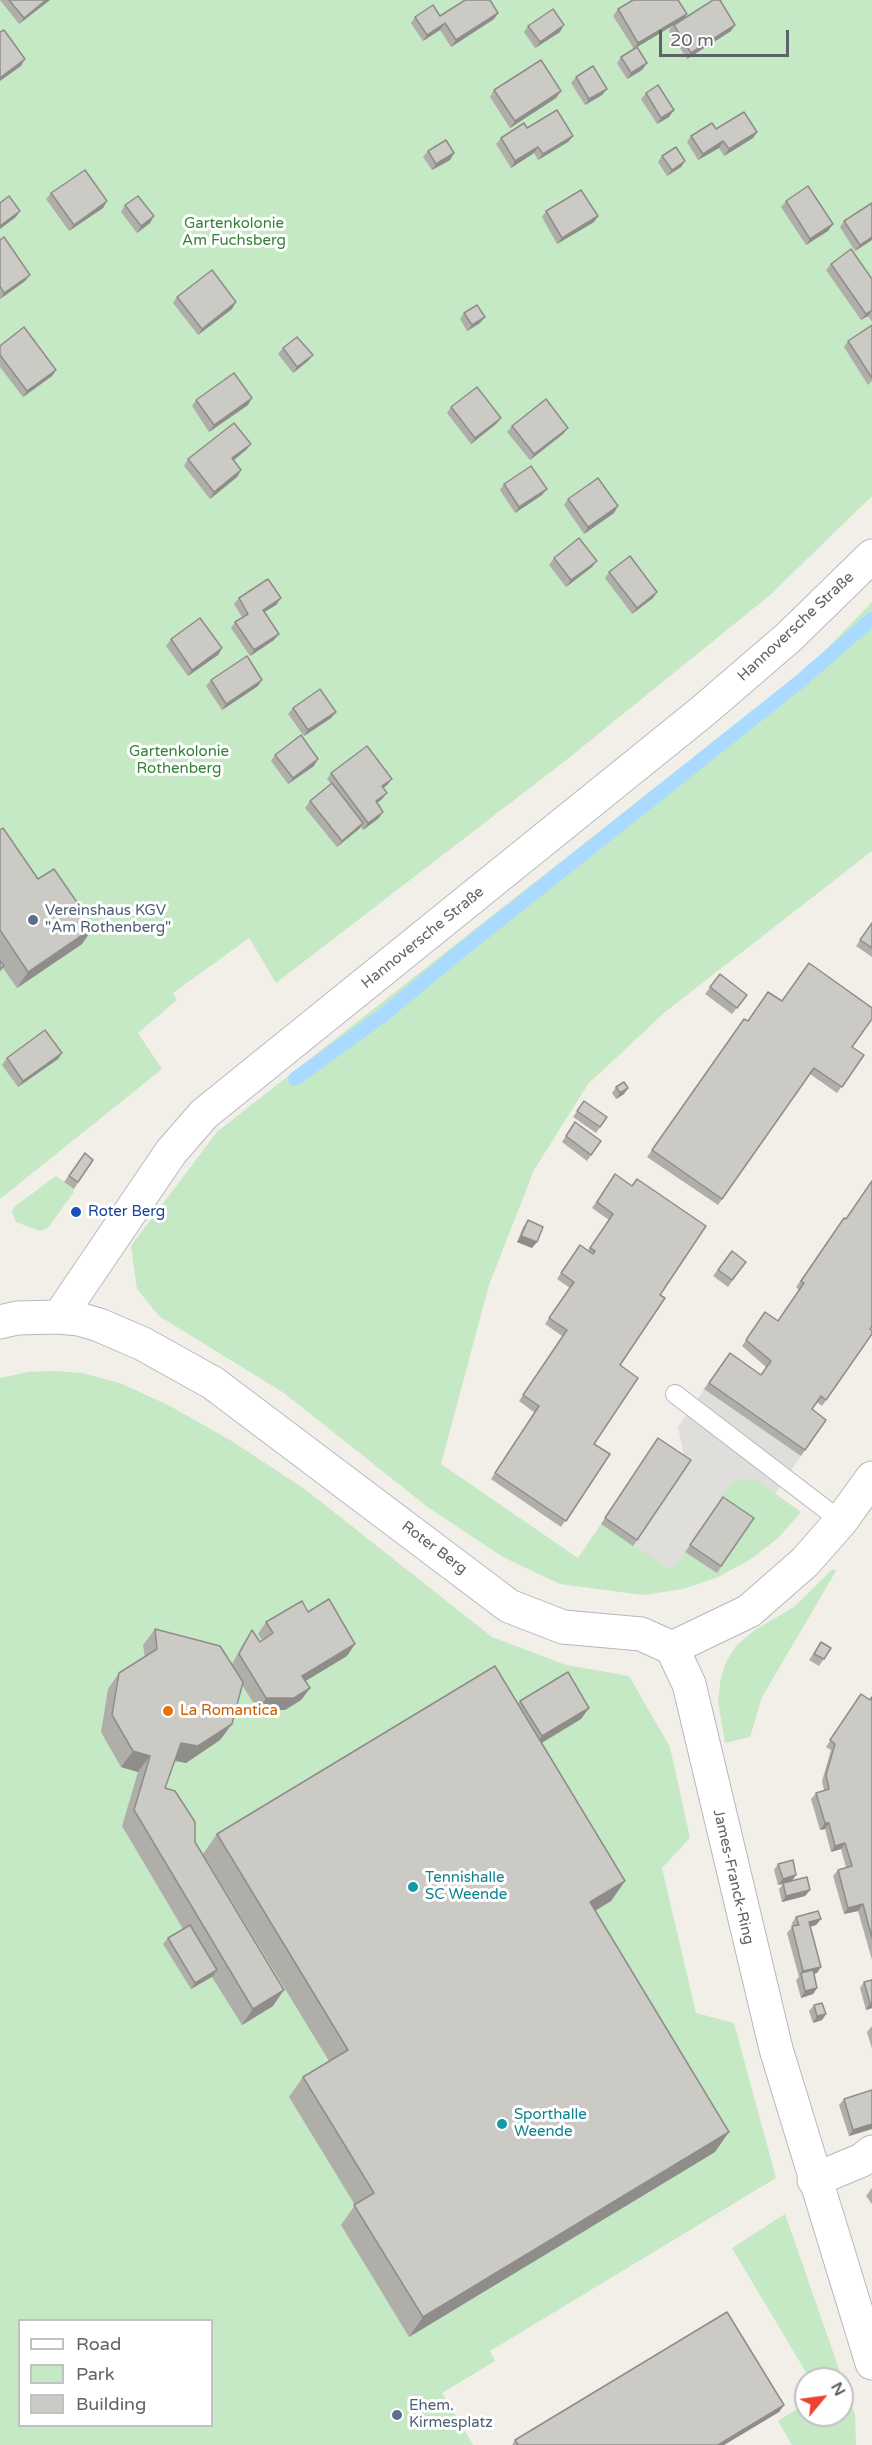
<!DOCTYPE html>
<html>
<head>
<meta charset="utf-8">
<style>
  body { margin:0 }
  #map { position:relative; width:872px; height:2445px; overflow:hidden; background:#f1efe8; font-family:"Varela Round",sans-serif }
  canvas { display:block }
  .legend { position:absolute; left:18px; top:2319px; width:195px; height:108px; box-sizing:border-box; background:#fff; border:2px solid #bfc1c3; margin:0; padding:8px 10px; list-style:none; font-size:18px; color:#5f6368 }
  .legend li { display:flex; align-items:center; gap:12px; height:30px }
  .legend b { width:30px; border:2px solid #bfc1c3 }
  .north { position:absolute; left:794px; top:2367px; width:60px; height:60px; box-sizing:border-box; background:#fff; border:2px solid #bfc1c3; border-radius:50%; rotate:61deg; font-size:16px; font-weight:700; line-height:24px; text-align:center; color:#5f6368 }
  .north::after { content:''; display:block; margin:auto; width:21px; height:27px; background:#ea4335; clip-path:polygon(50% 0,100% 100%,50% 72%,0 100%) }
  .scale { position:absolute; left:659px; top:30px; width:130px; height:27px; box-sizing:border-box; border:3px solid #5f6368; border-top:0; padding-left:8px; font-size:18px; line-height:21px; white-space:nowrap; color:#5f6368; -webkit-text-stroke:4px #fff; paint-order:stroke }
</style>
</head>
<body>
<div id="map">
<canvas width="872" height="2445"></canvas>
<ul class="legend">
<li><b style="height:8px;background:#fff"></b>Road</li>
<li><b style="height:16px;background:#c5e8c5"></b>Park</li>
<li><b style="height:16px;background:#cccac5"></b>Building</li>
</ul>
<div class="north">N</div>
<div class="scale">20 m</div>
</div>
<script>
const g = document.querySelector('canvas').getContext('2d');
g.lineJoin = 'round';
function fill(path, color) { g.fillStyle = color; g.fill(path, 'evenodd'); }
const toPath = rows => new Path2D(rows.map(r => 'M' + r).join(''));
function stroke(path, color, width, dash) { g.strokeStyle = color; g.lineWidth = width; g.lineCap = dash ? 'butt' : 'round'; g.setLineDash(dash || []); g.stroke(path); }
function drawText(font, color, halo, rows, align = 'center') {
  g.font = font + ' "Varela Round",sans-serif'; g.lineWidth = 6; g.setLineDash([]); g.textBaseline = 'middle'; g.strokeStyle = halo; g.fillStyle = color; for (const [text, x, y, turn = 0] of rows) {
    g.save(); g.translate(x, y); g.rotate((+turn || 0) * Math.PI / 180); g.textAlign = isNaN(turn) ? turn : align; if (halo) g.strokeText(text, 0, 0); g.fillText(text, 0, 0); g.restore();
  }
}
const industrial = toPath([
  [725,1359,821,1426,775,1494,756,1480,718,1503,672,1572,601,1524,654,1444,686,1466,678,1427]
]);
const green = toPath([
  [0,0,872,0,872,496,770,595,565,761,276,983,249,938,173,993,177,1000,138,1033,162,1069,0,1199],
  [872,602,872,851,665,1012,588,1084,534,1170,489,1285,441,1464,578,1558,601,1524,672,1571,685,1552,717,1572,749,1524,718,1503,735,1479,756,1480,801,1512,778,1538,751,1559,718,1577,683,1589,643,1595,560,1584,503,1557,429,1508,284,1393,159,1316,137,1289,131,1246,217,1132,811,665],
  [56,1176,74,1189,73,1193,48,1228,40,1231,16,1222,12,1212,14,1207],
  [55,1371,82,1373,120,1383,170,1406,230,1440,306,1490,492,1637,566,1665,629,1676,670,1747,690,1838,662,1868,696,2013,734,2023,776,2178,490,2351,495,2361,442,2393,473,2445,0,2445,0,1378,28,1372],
  [20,2320,212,2320,212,2426,20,2426],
  [833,1569,836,1571,762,1697,750,1737,725,1743,718,1701,721,1677,727,1660,737,1645,755,1630,794,1607],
  [785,2214,855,2415,856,2445,792,2445,778,2421,806,2403,806,2415,842,2415,842,2379,810,2379,732,2248]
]);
const stream = toPath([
  [295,1079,382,1016,457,954,798,683,872,619]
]);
const lane = toPath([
  [675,1394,841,1521]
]);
const street = toPath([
  [59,1317,79,1319,99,1325,143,1344,213,1383,509,1606,563,1627,641,1634,672,1648],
  [672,1648,689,1684,776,2049,872,2363],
  [672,1648,749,1611,805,1562,841,1521,872,1478],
  [814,2180,862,2160,872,2152]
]);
const secondary = toPath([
  [0,1322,17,1318,59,1317,171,1152,204,1114,703,711,789,637,872,556]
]);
const wall = toPath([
  [0,0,50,0,19,24],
  [618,9,687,14,684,18,731,31,687,59,669,31,672,26,637,47,647,63,642,70,627,79,617,63,621,57,634,49,613,16],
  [498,13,494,19,451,47,440,30,423,41,411,23,415,17],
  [528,26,560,32,535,48,524,32],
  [576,77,607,89,602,95,585,105,571,83],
  [494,90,561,91,556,98,510,128,490,97],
  [646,93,674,110,669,117,657,124,641,99],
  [527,128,573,136,568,142,538,160,534,153,511,168,496,144,501,138],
  [716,129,757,132,753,138,724,156,719,148,698,160,687,142,691,136],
  [428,151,454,153,450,160,432,170,423,157],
  [662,156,685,161,681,167,667,176,658,162],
  [51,193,107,201,103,208,69,231,46,199],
  [786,201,828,231,806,245,781,207],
  [125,205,150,223,137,233,121,212],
  [546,211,598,216,594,222,557,244,542,217],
  [844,221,872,240,855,251,840,227],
  [0,240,30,275,25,281,0,299],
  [831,264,872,279,872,322,868,316,861,320,826,270],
  [177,297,232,309,198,335,173,303],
  [464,313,480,323,467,331,460,319],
  [872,325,872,381,868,385,844,347,848,341],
  [0,346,56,370,52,376,23,397,0,367],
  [283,348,308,361,293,373,278,354],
  [196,400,248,405,209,432,192,406],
  [451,407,501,418,496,424,471,444,447,413],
  [512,426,563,434,530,460,507,432],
  [251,444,246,450,233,460,241,470,237,477,210,499,184,466,188,459],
  [504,484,542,495,515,513,500,490],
  [568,499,614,513,584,534,564,505],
  [554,558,592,567,566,587,549,565],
  [609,572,657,592,653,598,632,614,605,578],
  [239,598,281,598,276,605,264,612,274,640,250,656,231,628,235,622,242,617,234,604],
  [171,639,222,648,218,655,188,676,166,646],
  [211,680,258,686,222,710,206,686],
  [293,708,336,712,331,718,304,736,288,714],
  [275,755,314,766,288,784,271,761],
  [331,773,392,779,387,785,383,788,387,793,382,799,377,803,379,818,363,830,361,827,359,829,337,847,305,808,310,801,331,784,327,779],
  [0,830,82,944,17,988,3,968,0,972],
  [872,922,872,957,856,946],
  [720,974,747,995,732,1014,705,994],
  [744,1019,748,1021,852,1047,864,1055,837,1093,810,1074,718,1205,647,1157],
  [62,1053,58,1059,18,1087,2,1065,7,1058],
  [616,1087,628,1088,624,1094,616,1099,612,1093],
  [584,1101,607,1117,596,1133,573,1117],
  [575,1122,601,1141,587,1161,562,1142],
  [85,1153,93,1160,74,1189,64,1182],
  [615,1174,660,1295,620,1365,594,1444,610,1454,561,1527,491,1479,535,1413,519,1401,562,1336,545,1324,570,1288,557,1279,580,1245,588,1250,609,1220,592,1208],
  [844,1218,870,1329,872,1334,822,1406,817,1402,812,1409,826,1420,801,1456,704,1389,730,1353,761,1375,766,1367,742,1346,765,1312,778,1321,799,1290,796,1287],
  [528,1220,532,1248,517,1242,523,1227],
  [732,1251,746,1262,728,1287,713,1276],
  [658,1438,691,1460,633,1546,601,1524],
  [723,1497,754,1518,717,1573,685,1552],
  [308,1612,347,1656,305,1681,310,1688,301,1700,285,1710,258,1710,242,1685,232,1724,220,1740,186,1763,174,1761,165,1788,195,1842,273,2006,242,2025,212,1977,191,1989,163,1944,168,1938,183,1929,122,1826,138,1772,121,1767,101,1732,108,1689,119,1673,145,1657,143,1645,155,1629,232,1664,244,1642,252,1630,260,1642,262,1640,258,1634,266,1622],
  [821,1642,824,1659,819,1666,809,1660],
  [861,1694,870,1699,872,1696,872,1960,858,1911,844,1914,833,1876,838,1870,846,1867,841,1849,831,1852,825,1829,820,1830,811,1799,816,1793,824,1790,822,1781,831,1750,826,1747],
  [520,1701,589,1708,581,1719,542,1743,625,1881,611,1901,595,1911,715,2152,409,2337,341,2225,355,2205,289,2097,303,2077,329,2061,203,1854,217,1834,518,1704],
  [778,1864,793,1880,810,1890,805,1896,782,1902,779,1889,783,1884,778,1885,774,1870],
  [796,1917,821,1919,816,1925,810,1927,817,1973,814,1974,817,1988,813,1994,801,1998,796,1980,799,1977,787,1933,793,1926,792,1923],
  [872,1980,872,2008,866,2010,860,1988,864,1982],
  [814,2005,826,2014,822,2020,813,2023,809,2011],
  [872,2026,872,2049,867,2032],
  [844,2099,872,2129,849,2136,839,2105],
  [872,2188,872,2204,866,2196],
  [784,2405,779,2412,724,2445,512,2445,515,2440]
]);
const shadedWall = toPath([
  [46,0,50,0,19,24,24,18],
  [498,13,494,19,451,47,456,40],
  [687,14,683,20,674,25,672,26,634,49,638,43],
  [445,23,440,30,423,41,427,35],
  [564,25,560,32,535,48,540,42],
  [735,25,731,31,687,59,691,53],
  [25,59,21,66,0,81,0,78],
  [647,63,642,70,627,79,631,73],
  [607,89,602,95,585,105,589,99],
  [561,91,556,98,510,128,515,121],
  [674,110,669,117,657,124,661,118],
  [757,132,753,138,724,156,729,149],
  [573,136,568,142,538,160,543,154],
  [723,141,719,148,698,160,703,154],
  [538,147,534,153,511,168,515,161],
  [454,153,450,160,432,170,436,164],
  [685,161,681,167,667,176,672,170],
  [107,201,103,208,69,231,74,225],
  [20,211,16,217,0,229,0,226],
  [154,216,150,223,137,233,141,226],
  [598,216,594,222,557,244,562,238],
  [833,224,828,231,806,245,810,239],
  [872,237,872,240,855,251,860,245],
  [30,275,25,281,0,299,4,293],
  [236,302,232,309,198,335,202,329],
  [872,310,868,316,861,320,866,314],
  [485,317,480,323,467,331,472,325],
  [313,355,308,361,293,373,297,367],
  [56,370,52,376,23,397,27,391],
  [252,398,248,405,209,432,214,425],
  [501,418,496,424,471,444,475,438],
  [568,428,563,434,530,460,534,454],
  [251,444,246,450,228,465,232,458],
  [241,470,237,477,210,499,214,492],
  [547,489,542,495,515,513,519,507],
  [618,506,614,513,584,534,588,527],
  [597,561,592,567,566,587,571,580],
  [657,592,653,598,632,614,637,608],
  [281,598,276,605,258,616,263,610],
  [279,634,274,640,250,656,254,650],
  [222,648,218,655,188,676,192,670],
  [262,680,258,686,222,710,226,704],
  [336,712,331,718,304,736,308,730],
  [318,759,314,766,288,784,293,778],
  [392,779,387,785,378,792,382,786],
  [387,793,382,799,371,808,376,801],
  [383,812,379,818,363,830,368,823],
  [363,823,359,829,337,847,342,841],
  [94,927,82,944,17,988,28,972],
  [62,1053,58,1059,18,1087,23,1081],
  [628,1088,624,1094,616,1099,620,1093],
  [521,1236,537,1242,532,1248,517,1242],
  [355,1644,347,1656,294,1688,302,1676],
  [310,1688,301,1700,285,1710,258,1710,266,1698],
  [589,1708,581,1719,533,1748,542,1736],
  [232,1724,220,1740,186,1763,169,1759,181,1743],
  [133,1751,150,1756,138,1772,121,1767],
  [825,1823,829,1823,825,1829,820,1830],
  [845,1843,841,1849,831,1852,835,1846],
  [796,1875,792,1881,778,1885,783,1879],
  [625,1881,611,1901,576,1922,590,1902],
  [810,1890,805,1896,782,1902,786,1896],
  [863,1904,858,1911,844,1914,848,1908],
  [821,1919,816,1925,805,1928,809,1922],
  [821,1967,817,1973,802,1977,801,1974,803,1971],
  [217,1970,213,1976,191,1989,195,1983],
  [817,1988,813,1994,801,1998,805,1991],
  [284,1990,273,2006,242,2025,253,2009],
  [870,2003,872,2003,872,2008,866,2010],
  [826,2014,822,2020,813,2023,817,2016],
  [872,2124,872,2129,849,2136,853,2130],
  [729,2132,715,2152,409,2337,423,2317],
  [784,2405,779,2412,724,2445,718,2445]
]);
const building = toPath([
  [9,0,46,0,24,18,9,0],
  [465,0,490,0,498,13,456,40,445,23,427,35,415,17,433,5,440,16,465,0],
  [633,0,678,0,687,14,638,43,618,9,633,0],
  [713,0,720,0,735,25,691,53,674,25,713,0],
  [553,9,564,25,540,42,528,26,553,9],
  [4,30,25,59,0,78,0,32,4,30],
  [637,47,647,63,631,73,621,57,637,47],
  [541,60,561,91,515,121,494,90,541,60],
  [593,66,607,89,589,99,576,77,593,66],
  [658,85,674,110,661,118,646,93,658,85],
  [557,110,573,136,543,154,538,147,515,161,501,138,524,123,527,128,557,110],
  [744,112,757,132,729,149,723,141,703,154,691,136,712,123,716,129,744,112],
  [446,140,454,153,436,164,428,151,446,140],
  [676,147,685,161,672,170,662,156,676,147],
  [85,170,107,201,74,225,51,193,85,170],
  [808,186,833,224,810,239,786,201,808,186],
  [581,190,598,216,562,238,546,211,581,190],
  [9,196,20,211,0,226,0,203,9,196],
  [138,196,154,216,141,226,125,205,138,196],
  [872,203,872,237,860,245,844,221,872,203],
  [4,237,30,275,4,293,0,286,0,240,4,237],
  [851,249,872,279,872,310,866,314,831,264,851,249],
  [212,270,236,302,202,329,177,297,212,270],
  [477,305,485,317,472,325,464,313,477,305],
  [872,325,872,378,848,341,872,325],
  [24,327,56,370,27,391,0,355,0,346,24,327],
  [297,337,313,355,297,367,283,348,297,337],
  [234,373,252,398,214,425,196,400,234,373],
  [477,387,501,418,475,438,451,407,477,387],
  [546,399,568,428,534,454,512,426,546,399],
  [234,423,251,444,232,458,241,470,214,492,188,459,234,423],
  [531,466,547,489,519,507,504,484,531,466],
  [598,478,618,506,588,527,568,499,598,478],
  [579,538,597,561,571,580,554,558,579,538],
  [630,556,657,592,637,608,609,572,630,556],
  [268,579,281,598,263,610,279,634,254,650,235,622,248,614,239,598,268,579],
  [200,618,222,648,192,670,171,639,200,618],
  [247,656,262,680,226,704,211,680,247,656],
  [320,689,336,712,308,730,293,708,320,689],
  [301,735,318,759,293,778,275,755,301,735],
  [367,746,392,779,382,786,387,793,376,801,383,812,368,823,331,773,367,746],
  [332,783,363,823,342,841,310,801,332,783],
  [3,828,38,879,54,869,94,927,28,972,0,930,0,830,3,828],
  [872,923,872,948,860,940,872,923],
  [0,961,4,966,0,969,0,961],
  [809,963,872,1008,872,1019,852,1047,864,1055,842,1087,814,1068,722,1199,652,1150,744,1019,748,1021,768,992,782,1001,809,963],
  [720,974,747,995,737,1008,710,987,720,974],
  [45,1030,62,1053,23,1081,7,1058,45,1030],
  [624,1082,628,1088,620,1093,616,1087,624,1082],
  [584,1101,607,1117,600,1127,577,1111,584,1101],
  [575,1122,601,1141,591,1155,566,1136,575,1122],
  [85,1153,93,1160,78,1182,69,1176,85,1153],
  [615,1174,632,1186,637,1179,706,1226,660,1295,665,1298,620,1365,638,1378,594,1444,610,1454,566,1521,495,1473,539,1406,523,1395,567,1330,549,1318,574,1282,561,1273,580,1245,593,1254,595,1251,590,1248,613,1214,597,1202,615,1174],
  [872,1181,872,1326,870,1329,872,1330,872,1334,826,1400,821,1396,812,1409,826,1420,805,1450,709,1383,730,1353,761,1375,771,1361,746,1340,765,1312,778,1321,804,1283,801,1281,844,1218,846,1219,872,1181],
  [528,1220,543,1227,537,1242,521,1236,528,1220],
  [732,1251,746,1262,732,1280,718,1270,732,1251],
  [658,1438,691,1460,637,1540,605,1518,658,1438],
  [723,1497,754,1518,721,1566,690,1545,723,1497],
  [329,1599,355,1644,302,1676,310,1688,294,1698,266,1698,239,1654,252,1630,260,1642,273,1633,266,1622,302,1601,308,1612,329,1599],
  [155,1629,220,1646,243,1682,232,1724,198,1746,181,1743,165,1788,175,1791,195,1822,195,1842,284,1990,253,2009,134,1810,150,1756,133,1751,112,1715,119,1673,157,1649,155,1629],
  [821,1642,831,1648,824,1659,814,1654,821,1642],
  [495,1666,625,1881,590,1902,729,2132,423,2317,354,2205,374,2193,303,2077,348,2050,217,1834,495,1666],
  [568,1672,589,1708,542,1736,520,1701,568,1672],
  [861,1694,870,1700,872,1697,872,1938,863,1904,848,1908,838,1870,852,1866,845,1843,835,1846,829,1823,825,1823,816,1793,829,1789,826,1775,835,1744,830,1740,861,1694],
  [793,1860,796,1875,783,1879,778,1864,793,1860],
  [807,1877,810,1890,786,1896,783,1883,807,1877],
  [818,1911,821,1919,809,1922,821,1967,803,1971,792,1926,799,1925,796,1917,818,1911],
  [190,1925,217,1970,195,1983,168,1938,190,1925],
  [813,1970,817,1988,805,1991,801,1973,813,1970],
  [872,1980,872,2003,870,2003,864,1982,872,1980],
  [822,2003,826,2014,817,2016,814,2005,822,2003],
  [872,2090,872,2124,853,2130,844,2099,872,2090],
  [727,2312,784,2405,718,2445,518,2445,515,2440,727,2312]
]);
const markers = [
  [33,920,6,"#5c6f8a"],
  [76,1212,6,"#1a4fb4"],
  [168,1711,6,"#e8710a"],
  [413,1887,6,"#0f9aa8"],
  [502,2124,6,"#0f9aa8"],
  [397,2415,6,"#5c6f8a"]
];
const parkNames = [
  ["Gartenkolonie",234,224],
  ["Am Fuchsberg",234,241],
  ["Gartenkolonie",179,752],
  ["Rothenberg",179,769]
];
const streetNames = [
  ["Hannoversche Straße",796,627,-43],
  ["Hannoversche Straße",423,938,-39],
  ["Roter Berg",434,1548,37],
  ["James-Franck-Ring",733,1877,77]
];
const serviceNames = [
  ["Vereinshaus KGV",45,911],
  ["\"Am Rothenberg\"",45,928],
  ["Ehem.",409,2406],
  ["Kirmesplatz",409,2423]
];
const transitNames = [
  ["Roter Berg",88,1212]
];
const foodNames = [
  ["La Romantica",180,1711]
];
const cultureNames = [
  ["Tennishalle",425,1878],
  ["SC Weende",425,1895],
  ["Sporthalle",514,2115],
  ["Weende",514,2132]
];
fill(industrial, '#e0deda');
fill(green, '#c5e8c5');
stroke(stream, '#aadaff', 14);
stroke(lane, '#b5b8bc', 20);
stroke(street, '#b5b8bc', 35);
stroke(secondary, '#b6babf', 35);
stroke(lane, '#fff', 18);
stroke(street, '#fff', 33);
stroke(secondary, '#fff', 33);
fill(wall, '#afaea9');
fill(shadedWall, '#8f8d8a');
fill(building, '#cccac5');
stroke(building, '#8f8d8a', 1.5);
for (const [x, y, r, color] of markers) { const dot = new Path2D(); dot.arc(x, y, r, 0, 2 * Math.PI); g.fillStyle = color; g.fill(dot); stroke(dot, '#fff', 2); }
drawText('15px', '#348238', '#fff', parkNames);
drawText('15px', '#5f6368', '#fff', streetNames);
drawText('15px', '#4e5e75', '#fff', serviceNames, 'left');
drawText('15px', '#164399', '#fff', transitNames, 'left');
drawText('15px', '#c56008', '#fff', foodNames, 'left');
drawText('15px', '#0d838f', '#fff', cultureNames, 'left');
</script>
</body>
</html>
